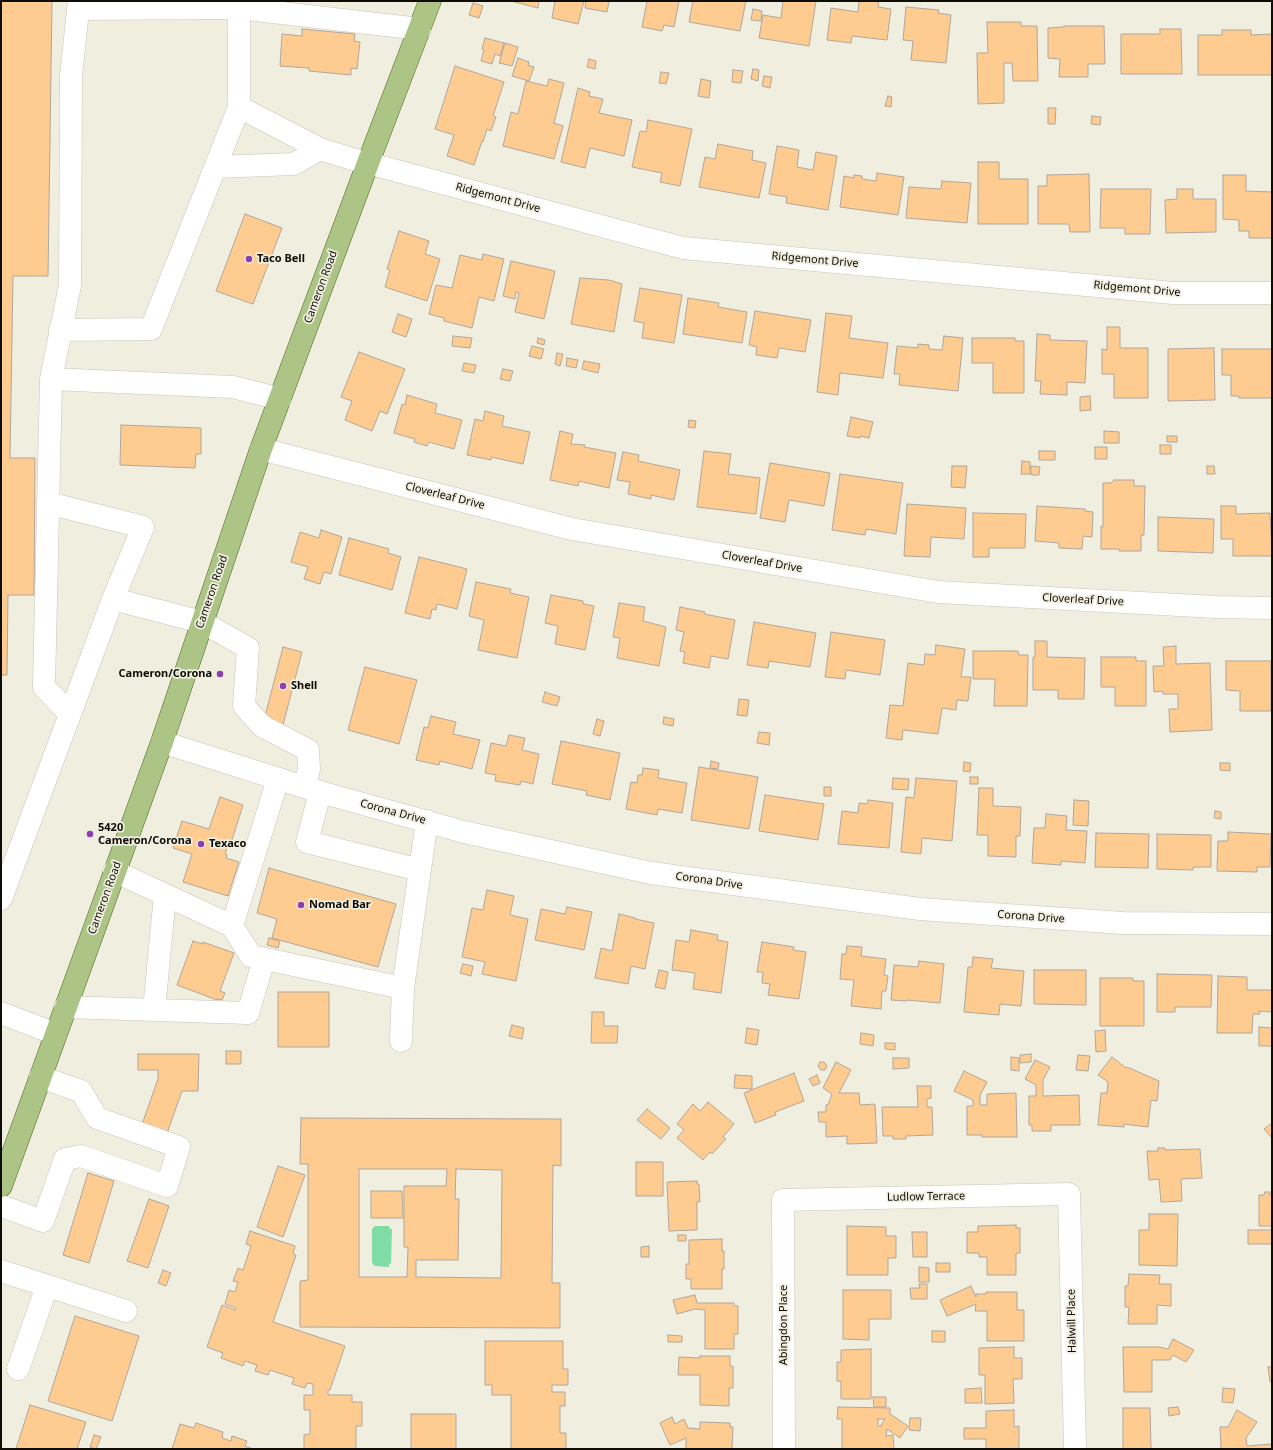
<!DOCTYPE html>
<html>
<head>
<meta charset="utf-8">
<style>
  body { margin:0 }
  #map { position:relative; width:1273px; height:1450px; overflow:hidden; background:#f0eedf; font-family:"Noto Sans",sans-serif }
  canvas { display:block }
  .frame { position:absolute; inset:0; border:2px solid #0d0c07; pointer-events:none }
</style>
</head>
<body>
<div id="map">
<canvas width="1273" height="1450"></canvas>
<div class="frame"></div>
</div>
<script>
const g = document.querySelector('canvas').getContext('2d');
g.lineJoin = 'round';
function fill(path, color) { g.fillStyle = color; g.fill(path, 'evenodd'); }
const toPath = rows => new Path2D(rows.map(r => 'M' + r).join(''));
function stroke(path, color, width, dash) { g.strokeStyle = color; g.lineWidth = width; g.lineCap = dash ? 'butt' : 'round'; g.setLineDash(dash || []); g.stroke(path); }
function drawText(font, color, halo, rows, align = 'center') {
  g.font = font + ' "Noto Sans",sans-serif'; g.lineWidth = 3.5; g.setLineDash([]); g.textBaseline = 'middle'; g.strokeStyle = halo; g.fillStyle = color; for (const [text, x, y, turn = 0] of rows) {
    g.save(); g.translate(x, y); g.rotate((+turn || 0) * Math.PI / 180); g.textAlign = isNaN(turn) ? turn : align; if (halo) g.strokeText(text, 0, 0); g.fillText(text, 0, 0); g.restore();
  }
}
const water = toPath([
  [375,1226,389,1226,390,1229,392,1229,391,1263,389,1264,389,1267,375,1266,372,1263,372,1229]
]);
const building = toPath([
  [1,1,52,1,48,276,13,276,10,458,35,458,34,595,8,595,7,675,1,675,1,1],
  [511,1,539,1,538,8,511,1],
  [555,1,584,1,578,24,552,18,555,1],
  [586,1,609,1,607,12,585,8,586,1],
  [646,1,679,1,674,27,664,25,662,31,642,27,647,1,646,1],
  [693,1,746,1,740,31,689,22,693,1],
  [783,1,816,1,809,46,759,38,763,15,781,18,783,1],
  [859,1,879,1,878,7,891,9,887,40,852,36,851,43,827,40,831,8,858,12,859,1],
  [473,3,483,6,479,18,469,15,473,3],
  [906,7,939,10,938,13,951,15,946,63,911,60,913,41,903,40,906,7],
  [753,9,762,11,761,21,751,20,753,9],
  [987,22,1021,22,1021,26,1037,26,1038,81,1013,81,1012,63,1004,63,1004,103,978,104,977,53,988,53,987,22],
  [1064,26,1104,26,1105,64,1088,64,1088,77,1059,77,1060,59,1048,58,1048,28,1064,27,1064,26],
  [302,29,355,34,354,41,360,42,357,69,351,68,351,75,309,71,309,68,280,66,282,34,302,36,302,29],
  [1160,29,1181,29,1182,74,1121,74,1121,34,1160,34,1160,29],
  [1222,30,1251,30,1251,35,1272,34,1272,75,1198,75,1198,35,1222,35,1222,30],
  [485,38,504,43,500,56,495,54,492,64,481,61,484,50,482,49,485,38],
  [505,43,518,47,512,66,499,63,505,43],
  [518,58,529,62,528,65,534,67,529,81,512,76,518,58],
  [589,59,596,61,595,69,587,67,589,59],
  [455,66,504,82,493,116,496,117,491,131,487,129,483,142,482,141,474,165,447,156,454,135,435,129,455,66],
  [753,69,759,70,758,81,751,79,753,69],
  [733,70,743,71,741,83,732,82,733,70],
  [661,72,669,73,666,84,659,83,661,72],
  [764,76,772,77,770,88,762,86,764,76],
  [549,79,564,83,554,123,563,126,554,159,503,146,511,112,518,114,526,81,547,86,549,79],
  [701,79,711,81,709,98,698,96,701,79],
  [578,88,590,92,589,96,603,99,599,113,632,120,624,156,590,148,585,168,561,162,578,88],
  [888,96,892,97,891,107,885,106,888,96],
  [1048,108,1056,108,1055,124,1048,124,1048,108],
  [1092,116,1101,117,1100,125,1091,124,1092,116],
  [648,120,692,129,680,186,660,182,662,173,632,167,640,131,646,132,648,120],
  [718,144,753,151,752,160,766,163,759,198,699,187,705,157,715,159,718,144],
  [777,146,799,150,797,167,813,170,816,152,837,156,828,210,786,203,787,197,769,194,777,146],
  [978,162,999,162,999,179,1028,179,1028,224,978,224,978,162],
  [877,173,904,177,898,215,840,207,844,176,854,178,854,175,862,176,862,179,876,181,877,173],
  [1089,174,1090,232,1070,232,1069,225,1068,224,1038,224,1038,186,1047,186,1047,175,1089,174],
  [1223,175,1246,175,1246,191,1272,192,1272,238,1249,238,1249,231,1239,231,1239,220,1223,219,1223,175],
  [942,181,971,183,967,223,906,218,909,187,941,189,942,181],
  [1101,189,1151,189,1150,234,1125,234,1125,228,1100,228,1101,189],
  [1177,189,1193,189,1193,199,1216,199,1216,232,1166,233,1165,200,1177,199,1177,189],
  [245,214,282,228,253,304,216,291,245,214],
  [399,231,429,241,425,254,440,259,427,301,385,287,390,270,387,269,399,231],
  [483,254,504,259,494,301,479,297,472,328,444,321,444,318,429,314,436,285,452,288,460,255,482,260,483,254],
  [511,261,555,271,544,319,515,312,519,293,516,292,515,299,503,296,511,261],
  [580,278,609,280,622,284,614,332,571,324,580,278],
  [640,288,682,295,674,343,642,338,644,323,634,321,640,288],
  [688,298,719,303,718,307,747,312,742,343,683,334,688,298],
  [755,311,811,320,805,352,779,348,777,358,756,355,757,347,749,345,755,311],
  [826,313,852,316,849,338,888,343,883,378,840,373,838,395,817,392,826,313],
  [398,314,412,319,406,337,392,332,398,314],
  [1107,327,1120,327,1120,348,1148,348,1148,398,1114,398,1114,374,1102,374,1102,349,1107,350,1107,327],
  [1037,334,1050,335,1050,340,1087,341,1085,383,1067,382,1067,395,1040,394,1041,381,1035,381,1037,334],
  [453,336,472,338,470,348,452,346,453,336],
  [944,336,963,338,958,391,899,385,900,374,894,374,897,346,918,348,918,344,929,345,929,349,942,350,944,336],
  [538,338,545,340,544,345,537,343,538,338],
  [972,338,1015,338,1015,341,1024,341,1024,393,993,393,993,363,972,363,972,338],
  [532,346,544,349,541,359,529,356,532,346],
  [1214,348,1215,400,1168,401,1168,349,1214,348],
  [1222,349,1272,349,1272,398,1239,398,1239,396,1231,396,1231,375,1222,375,1222,349],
  [359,352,405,369,387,414,380,411,372,431,345,420,352,401,341,397,359,352],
  [557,353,563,354,560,366,555,364,557,353],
  [567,358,578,360,576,368,566,366,567,358],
  [584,361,600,364,598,373,582,369,584,361],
  [464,363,476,365,474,373,462,371,464,363],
  [503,369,513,371,510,381,500,379,503,369],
  [407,395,437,404,435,413,462,420,454,449,429,442,427,446,414,442,415,439,394,433,402,404,405,405,407,395],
  [1090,396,1091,410,1080,411,1080,397,1090,396],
  [485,411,504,416,502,426,530,432,523,464,491,457,491,460,467,455,475,419,483,421,485,411],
  [851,417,873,422,869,438,860,436,860,438,847,436,851,417],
  [689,420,696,421,695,428,688,427,689,420],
  [121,425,201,428,201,454,196,454,195,468,120,465,121,425],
  [560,431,573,434,571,444,585,445,584,447,616,453,609,488,579,481,578,486,550,480,560,431],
  [1104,431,1119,432,1119,443,1104,443,1104,431],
  [1167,436,1177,436,1177,442,1167,442,1167,436],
  [1160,445,1171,445,1171,454,1160,454,1160,445],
  [1095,447,1107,447,1107,459,1095,459,1095,447],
  [704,451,731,454,728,474,760,478,756,514,697,507,704,451],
  [1039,451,1055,451,1055,460,1039,460,1039,451],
  [623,452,639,455,638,461,680,470,674,500,651,495,651,499,628,494,630,482,617,480,623,452],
  [1022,461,1030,462,1030,474,1021,474,1022,461],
  [770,463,830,473,824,506,789,500,785,522,760,518,770,463],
  [952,466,967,466,965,488,951,487,952,466],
  [1031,466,1040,467,1039,475,1031,475,1031,466],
  [1207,466,1214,466,1215,474,1207,474,1207,466],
  [840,474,903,483,896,534,866,529,865,535,832,530,840,474],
  [1114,480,1134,480,1134,486,1145,486,1144,535,1141,535,1141,551,1119,551,1119,549,1101,549,1101,526,1103,527,1103,483,1111,483,1114,480],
  [907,504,966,508,964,539,931,537,930,557,904,556,907,504],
  [1037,506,1085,509,1085,511,1093,512,1092,537,1083,536,1082,549,1059,548,1059,543,1035,541,1037,506],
  [1221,506,1236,506,1236,514,1270,513,1272,556,1233,556,1233,539,1221,539,1221,506],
  [973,513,1026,514,1025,548,989,548,989,557,973,557,973,513],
  [1158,517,1214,519,1213,553,1158,551,1158,517],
  [321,530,342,537,331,574,324,572,320,584,304,579,308,567,291,562,300,532,319,538,321,530],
  [349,538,389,549,388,553,401,557,392,590,339,575,349,538],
  [419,557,467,569,457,609,437,604,436,610,432,609,430,619,405,613,419,557],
  [476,582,511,589,510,593,529,597,517,658,478,650,484,620,469,616,476,582],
  [551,595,583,601,583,604,594,606,585,650,555,644,558,626,545,623,551,595],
  [619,603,645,607,643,621,666,627,659,666,617,658,620,638,613,637,619,603],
  [680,607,705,612,704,614,735,620,728,659,711,656,709,668,683,663,685,652,680,651,684,632,676,630,680,607],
  [754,622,816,633,810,667,769,661,768,668,747,665,754,622],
  [831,632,885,640,880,675,846,670,845,679,825,677,831,632],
  [1035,641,1047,641,1047,657,1085,658,1084,699,1058,699,1058,690,1033,690,1033,657,1035,657,1035,641],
  [936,645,965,649,961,677,971,677,968,701,957,700,956,710,942,708,938,734,903,730,902,740,886,738,890,705,903,706,908,663,924,665,925,654,935,655,936,645],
  [1176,646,1176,664,1210,663,1212,730,1170,732,1169,709,1178,709,1178,694,1163,694,1163,691,1154,692,1153,666,1164,666,1163,647,1176,646],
  [283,647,302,652,283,725,264,720,283,647],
  [973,651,1018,651,1019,655,1028,655,1027,706,994,706,995,679,973,679,973,651],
  [1101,657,1136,657,1136,661,1146,661,1146,706,1115,706,1115,687,1101,687,1101,657],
  [1226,661,1271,661,1271,711,1240,711,1240,691,1226,690,1226,661],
  [365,667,417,680,399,744,348,730,365,667],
  [545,692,560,697,557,706,542,702,545,692],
  [739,699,749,700,747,716,737,715,739,699],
  [431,716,456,722,453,734,480,740,472,769,440,761,439,765,416,760,424,727,428,728,431,716],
  [664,717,674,719,673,726,663,724,664,717],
  [597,719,604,721,600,736,593,734,597,719],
  [759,732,770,733,769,745,757,743,759,732],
  [509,735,525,738,522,750,539,754,533,784,521,781,520,785,495,781,496,775,485,773,491,743,506,746,509,735],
  [561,741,620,753,610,800,586,795,587,791,552,784,561,741],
  [711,761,719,763,718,769,710,768,711,761],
  [964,762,971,763,970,772,963,771,964,762],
  [1220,763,1230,763,1230,771,1220,770,1220,763],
  [699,767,758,777,749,829,691,820,699,767],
  [643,768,659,770,658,778,687,783,682,813,658,809,657,815,626,809,631,782,637,783,638,775,642,775,643,768],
  [970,777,978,777,978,784,970,784,970,777],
  [893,778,909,779,908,790,892,789,893,778],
  [916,778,957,781,952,841,922,838,921,854,901,852,906,797,914,798,916,778],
  [824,787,831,787,831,796,824,796,824,787],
  [979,788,993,788,993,806,1021,807,1020,836,1016,836,1016,857,988,856,988,835,977,835,979,788],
  [765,795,824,804,818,840,759,831,765,795],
  [220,797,243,805,232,840,230,839,225,854,227,855,226,858,239,862,228,896,183,882,192,854,173,848,182,821,209,829,220,797],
  [868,800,893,803,889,848,838,844,842,811,858,813,859,803,867,804,868,800],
  [1074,800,1089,801,1088,826,1073,825,1074,800],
  [1215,811,1221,812,1221,819,1214,818,1215,811],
  [1046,814,1067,816,1066,830,1087,831,1085,863,1061,861,1061,865,1032,863,1034,828,1045,828,1046,814],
  [1228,832,1271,834,1270,867,1257,867,1257,872,1217,871,1218,841,1228,841,1228,832],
  [1096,833,1149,834,1148,868,1095,867,1096,833],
  [1157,834,1211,835,1211,867,1193,867,1193,870,1157,869,1157,834],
  [269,868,396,904,378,967,272,938,277,919,257,913,269,868],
  [487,890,514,896,510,915,528,919,516,981,482,974,485,962,462,957,472,908,483,910,487,890],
  [567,907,592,912,584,950,535,940,541,909,565,914,567,907],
  [619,914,635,918,635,919,654,923,645,969,631,966,628,984,595,978,601,948,612,951,619,914],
  [691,930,718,935,717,940,728,942,721,993,693,989,695,973,672,970,676,940,689,942,691,930],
  [269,938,280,941,278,948,267,945,269,938],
  [193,941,203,944,203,942,234,953,220,991,225,993,222,1000,217,999,217,1000,177,985,193,941],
  [762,942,794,947,793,950,806,952,799,999,768,995,770,984,762,983,763,972,757,972,762,942],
  [847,946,862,947,861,956,886,959,884,975,888,976,886,991,882,991,881,1009,851,1006,854,980,840,979,842,954,846,954,847,946],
  [973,957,993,959,991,968,1024,971,1021,1006,1000,1004,999,1015,964,1012,968,967,972,967,973,957],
  [919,961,944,964,940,1003,907,1000,907,1001,891,1000,894,965,918,967,919,961],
  [463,964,473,966,471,976,460,973,463,964],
  [659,970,668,972,665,989,655,987,659,970],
  [1034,970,1086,970,1086,1005,1034,1004,1034,970],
  [1157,974,1212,975,1211,1007,1175,1007,1175,1012,1157,1012,1157,974],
  [1218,976,1247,977,1247,990,1272,990,1272,1012,1259,1011,1260,1014,1253,1014,1252,1033,1217,1033,1218,976],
  [1100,978,1133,978,1133,981,1144,981,1144,1026,1100,1026,1100,978],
  [278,992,329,992,329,1047,278,1047,278,992],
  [592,1012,604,1012,604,1026,618,1026,617,1043,591,1043,592,1012],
  [512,1025,524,1028,522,1039,509,1036,512,1025],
  [1259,1027,1272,1028,1272,1046,1259,1046,1259,1027],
  [747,1028,759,1030,757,1045,745,1043,747,1028],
  [1105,1030,1106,1051,1096,1052,1095,1031,1105,1030],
  [861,1033,874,1035,873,1046,860,1044,861,1033],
  [885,1043,895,1043,895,1050,885,1049,885,1043],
  [226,1051,241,1051,241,1064,226,1064,226,1051],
  [138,1054,199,1054,198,1091,182,1091,165,1139,140,1130,158,1079,158,1070,138,1070,138,1054],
  [1031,1054,1031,1062,1020,1063,1020,1055,1031,1054],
  [1078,1055,1090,1056,1088,1071,1076,1070,1078,1055],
  [1011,1057,1019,1058,1019,1071,1011,1070,1011,1057],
  [1112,1057,1126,1068,1127,1067,1159,1081,1157,1101,1151,1100,1148,1127,1124,1124,1124,1127,1098,1125,1101,1093,1107,1093,1108,1082,1098,1075,1112,1057],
  [893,1058,909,1058,909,1068,893,1069,893,1058],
  [1035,1060,1050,1067,1043,1080,1043,1096,1079,1095,1080,1125,1051,1125,1051,1131,1032,1131,1032,1125,1029,1125,1029,1096,1036,1096,1036,1085,1025,1079,1035,1060],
  [820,1062,824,1062,827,1066,825,1070,821,1070,818,1066,820,1062],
  [836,1062,851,1070,839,1093,859,1093,860,1105,875,1104,877,1143,847,1144,847,1136,826,1137,826,1122,819,1122,818,1112,826,1112,826,1105,828,1105,832,1094,823,1088,836,1062],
  [964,1071,987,1082,980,1095,980,1105,987,1105,987,1094,1016,1093,1017,1137,982,1137,982,1135,967,1135,967,1106,973,1106,973,1100,954,1091,964,1071],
  [794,1073,804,1101,775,1112,776,1115,755,1123,744,1093,794,1073],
  [735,1075,752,1076,752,1089,734,1088,735,1075],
  [817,1075,820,1083,813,1086,809,1079,817,1075],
  [917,1086,931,1086,931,1098,927,1099,927,1107,932,1107,933,1135,906,1136,906,1139,893,1139,893,1136,883,1136,882,1107,918,1107,917,1086],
  [708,1102,734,1124,723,1137,726,1139,712,1154,710,1152,703,1160,677,1138,684,1130,677,1124,693,1104,700,1111,708,1102],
  [647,1109,670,1128,661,1139,637,1120,647,1109],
  [301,1118,561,1119,561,1166,553,1165,552,1283,560,1283,560,1328,300,1327,300,1281,308,1280,308,1164,300,1164,301,1118],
  [359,1169,447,1169,446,1186,404,1186,404,1247,408,1247,407,1277,359,1277,359,1169],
  [456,1169,502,1170,501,1278,416,1277,416,1260,458,1260,459,1199,455,1199,456,1169],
  [1272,1123,1272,1138,1264,1129,1272,1123],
  [1158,1148,1165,1148,1165,1150,1200,1149,1202,1178,1181,1179,1182,1201,1161,1202,1159,1179,1149,1180,1147,1151,1158,1151,1158,1148],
  [636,1162,663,1162,663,1196,636,1196,636,1162],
  [278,1166,305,1175,283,1237,257,1227,278,1166],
  [88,1173,114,1181,89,1263,63,1255,88,1173],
  [697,1181,697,1184,699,1184,700,1202,697,1201,697,1230,669,1231,667,1182,697,1181],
  [371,1191,402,1191,403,1218,371,1218,371,1191],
  [1265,1192,1270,1192,1270,1195,1272,1195,1272,1226,1259,1226,1259,1195,1264,1195,1265,1192],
  [149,1199,169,1206,148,1268,127,1261,149,1199],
  [1149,1214,1178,1214,1177,1266,1139,1265,1139,1230,1149,1230,1149,1214],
  [1016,1225,1016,1228,1020,1228,1020,1253,1016,1253,1016,1275,987,1275,987,1257,979,1257,979,1253,967,1253,967,1232,978,1232,978,1226,1016,1225],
  [847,1226,886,1227,886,1236,896,1236,896,1258,888,1258,888,1275,847,1275,847,1226],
  [1248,1230,1272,1230,1272,1244,1248,1244,1248,1230],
  [250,1231,295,1246,293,1254,296,1255,273,1322,345,1346,330,1390,328,1390,328,1395,352,1395,352,1402,362,1402,362,1426,356,1426,356,1449,304,1449,304,1435,310,1434,310,1410,304,1410,304,1395,313,1395,313,1384,307,1383,305,1388,292,1384,294,1378,270,1370,268,1375,255,1371,257,1365,245,1361,243,1366,221,1358,223,1353,207,1347,222,1305,235,1310,236,1308,225,1304,229,1290,235,1292,238,1282,233,1281,238,1268,243,1270,251,1246,246,1244,250,1231],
  [912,1232,927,1232,927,1257,913,1257,912,1232],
  [678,1235,686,1235,686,1241,678,1241,678,1235],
  [722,1239,722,1251,724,1251,724,1269,722,1269,722,1289,691,1289,691,1279,686,1279,686,1264,689,1264,689,1240,722,1239],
  [649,1246,649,1257,641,1257,641,1247,649,1246],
  [936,1263,950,1263,950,1272,936,1272,936,1263],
  [919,1267,929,1268,929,1282,919,1282,919,1267],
  [163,1270,171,1273,166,1286,158,1283,163,1270],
  [1129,1274,1160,1275,1159,1284,1171,1284,1171,1306,1157,1305,1157,1324,1128,1324,1129,1307,1125,1307,1125,1286,1128,1286,1129,1274],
  [919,1284,927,1284,927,1299,911,1299,910,1288,920,1288,919,1284],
  [971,1286,976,1297,976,1294,986,1294,986,1292,1017,1292,1017,1310,1024,1310,1024,1341,987,1341,987,1311,975,1311,976,1304,947,1316,940,1300,971,1286],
  [843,1290,891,1290,891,1319,869,1319,869,1340,843,1339,843,1290],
  [695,1295,697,1303,734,1303,734,1306,738,1306,738,1334,734,1334,734,1349,705,1349,705,1310,695,1309,677,1314,673,1300,695,1295],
  [75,1316,139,1336,112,1421,48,1401,75,1316],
  [932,1331,945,1331,945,1342,932,1342,932,1331],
  [668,1335,682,1336,682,1342,668,1342,668,1335],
  [1173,1339,1194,1350,1186,1362,1173,1355,1170,1360,1152,1360,1152,1392,1124,1392,1123,1347,1159,1347,1168,1349,1173,1339],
  [485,1341,563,1341,563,1369,568,1369,568,1385,552,1385,552,1392,565,1392,565,1406,560,1406,560,1433,566,1433,566,1449,511,1449,511,1395,492,1395,492,1385,485,1385,485,1341],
  [1014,1347,1014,1358,1022,1358,1022,1379,1013,1379,1014,1403,985,1404,985,1375,979,1375,979,1348,1014,1347],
  [871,1349,871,1399,841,1399,841,1381,837,1381,837,1362,841,1362,841,1350,871,1349],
  [700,1356,730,1356,730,1366,733,1366,733,1388,729,1388,729,1406,700,1405,700,1375,678,1375,679,1357,700,1358,700,1356],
  [1268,1367,1272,1367,1272,1382,1270,1382,1268,1367],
  [981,1388,982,1403,965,1403,965,1389,981,1388],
  [1223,1388,1235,1389,1233,1403,1222,1402,1223,1388],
  [873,1397,886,1397,886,1407,874,1407,873,1397],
  [30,1405,86,1422,77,1449,16,1449,30,1405],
  [838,1407,890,1408,890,1414,908,1426,900,1438,887,1429,886,1436,893,1435,894,1449,842,1449,842,1419,837,1419,838,1407],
  [878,1419,885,1419,881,1425,882,1426,878,1426,878,1419],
  [1178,1407,1180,1414,1169,1416,1168,1408,1178,1407],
  [1123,1408,1150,1408,1151,1449,1123,1449,1123,1408],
  [1014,1410,1014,1427,1019,1426,1019,1449,986,1449,986,1439,964,1439,964,1428,986,1428,986,1411,1014,1410],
  [1237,1410,1257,1422,1246,1438,1247,1446,1272,1444,1272,1449,1221,1449,1220,1427,1228,1427,1237,1410],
  [411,1414,456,1414,456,1449,411,1449,411,1414],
  [672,1417,675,1424,684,1419,688,1428,700,1429,700,1422,730,1423,730,1427,733,1427,732,1449,686,1449,686,1438,670,1445,660,1423,672,1417],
  [910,1418,921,1418,920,1431,909,1430,910,1418],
  [196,1423,223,1432,222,1438,231,1441,232,1436,247,1441,245,1446,253,1449,172,1449,180,1424,194,1428,196,1423],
  [94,1435,101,1437,96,1449,90,1447,94,1435]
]);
const minor = toPath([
  [78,9,239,8],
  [239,107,320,149,349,158,683,248,1173,293,1272,293],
  [215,167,294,164,320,149],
  [60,330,151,329,239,107,239,8,420,29],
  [51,379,233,387,280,399],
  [261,449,572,529,938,592,1216,607,1272,608],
  [113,599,202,622,248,648,244,706,262,726,308,750,309,769,305,787],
  [70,714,44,687,51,379,70,285,71,76,79,1],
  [162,742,320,792,464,832,651,873,920,909,1123,923,1272,924],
  [320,792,307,842,420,870],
  [114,871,232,926,251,956,403,988,427,821],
  [1,899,113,599,143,527,48,503],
  [232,926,278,779],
  [65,1007,248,1013,264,959],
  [154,1010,165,895],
  [1,1013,56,1034],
  [401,1041,403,988],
  [1,1206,43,1221,65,1159,81,1156,167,1186,179,1147,97,1118,81,1091,40,1077],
  [1,1271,126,1311],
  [18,1369,47,1286],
  [784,1449,783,1200,1069,1194,1075,1449]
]);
const major = toPath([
  [1,1186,162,742,261,449,368,163,430,1]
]);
const markers = [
  [249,259,4,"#8f3ead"],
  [220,674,4,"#8f3ead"],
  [283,686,4,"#8f3ead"],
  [90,834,4,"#8f3ead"],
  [201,844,4,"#8f3ead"],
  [301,905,4,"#8f3ead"]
];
const streetNames = [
  ["Ridgemont Drive",498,198,15],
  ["Ridgemont Drive",815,260,5],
  ["Cameron Road",321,287,-70],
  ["Ridgemont Drive",1137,289,5],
  ["Cloverleaf Drive",445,496,14],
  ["Cloverleaf Drive",762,562,10],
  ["Cameron Road",212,592,-71],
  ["Cloverleaf Drive",1083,600,3],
  ["Corona Drive",393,812,15],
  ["Corona Drive",709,881,8],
  ["Cameron Road",105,898,-70],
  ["Corona Drive",1031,917,4],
  ["Ludlow Terrace",926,1197,-1],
  ["Halwill Place",1072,1321,-91],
  ["Abingdon Place",784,1325,-90]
];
const poiNames = [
  ["Taco Bell",257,259],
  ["Cameron/Corona",212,674,"right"],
  ["Shell",291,686],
  ["5420",98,828],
  ["Cameron/Corona",98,841],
  ["Texaco",209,844],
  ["Nomad Bar",309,905]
];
fill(water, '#80dca5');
fill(building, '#fecc90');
stroke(building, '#b0a69b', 1);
stroke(minor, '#c8c5b7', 23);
stroke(major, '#506a24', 23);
stroke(minor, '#fff', 22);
stroke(major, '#acc485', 22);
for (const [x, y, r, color] of markers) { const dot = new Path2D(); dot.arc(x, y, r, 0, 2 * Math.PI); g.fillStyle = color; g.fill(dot); stroke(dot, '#f0eedf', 1.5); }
drawText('11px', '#0d0c07', '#f0eedf', streetNames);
drawText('bold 11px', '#0d0c07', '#f0eedf', poiNames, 'left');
</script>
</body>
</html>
